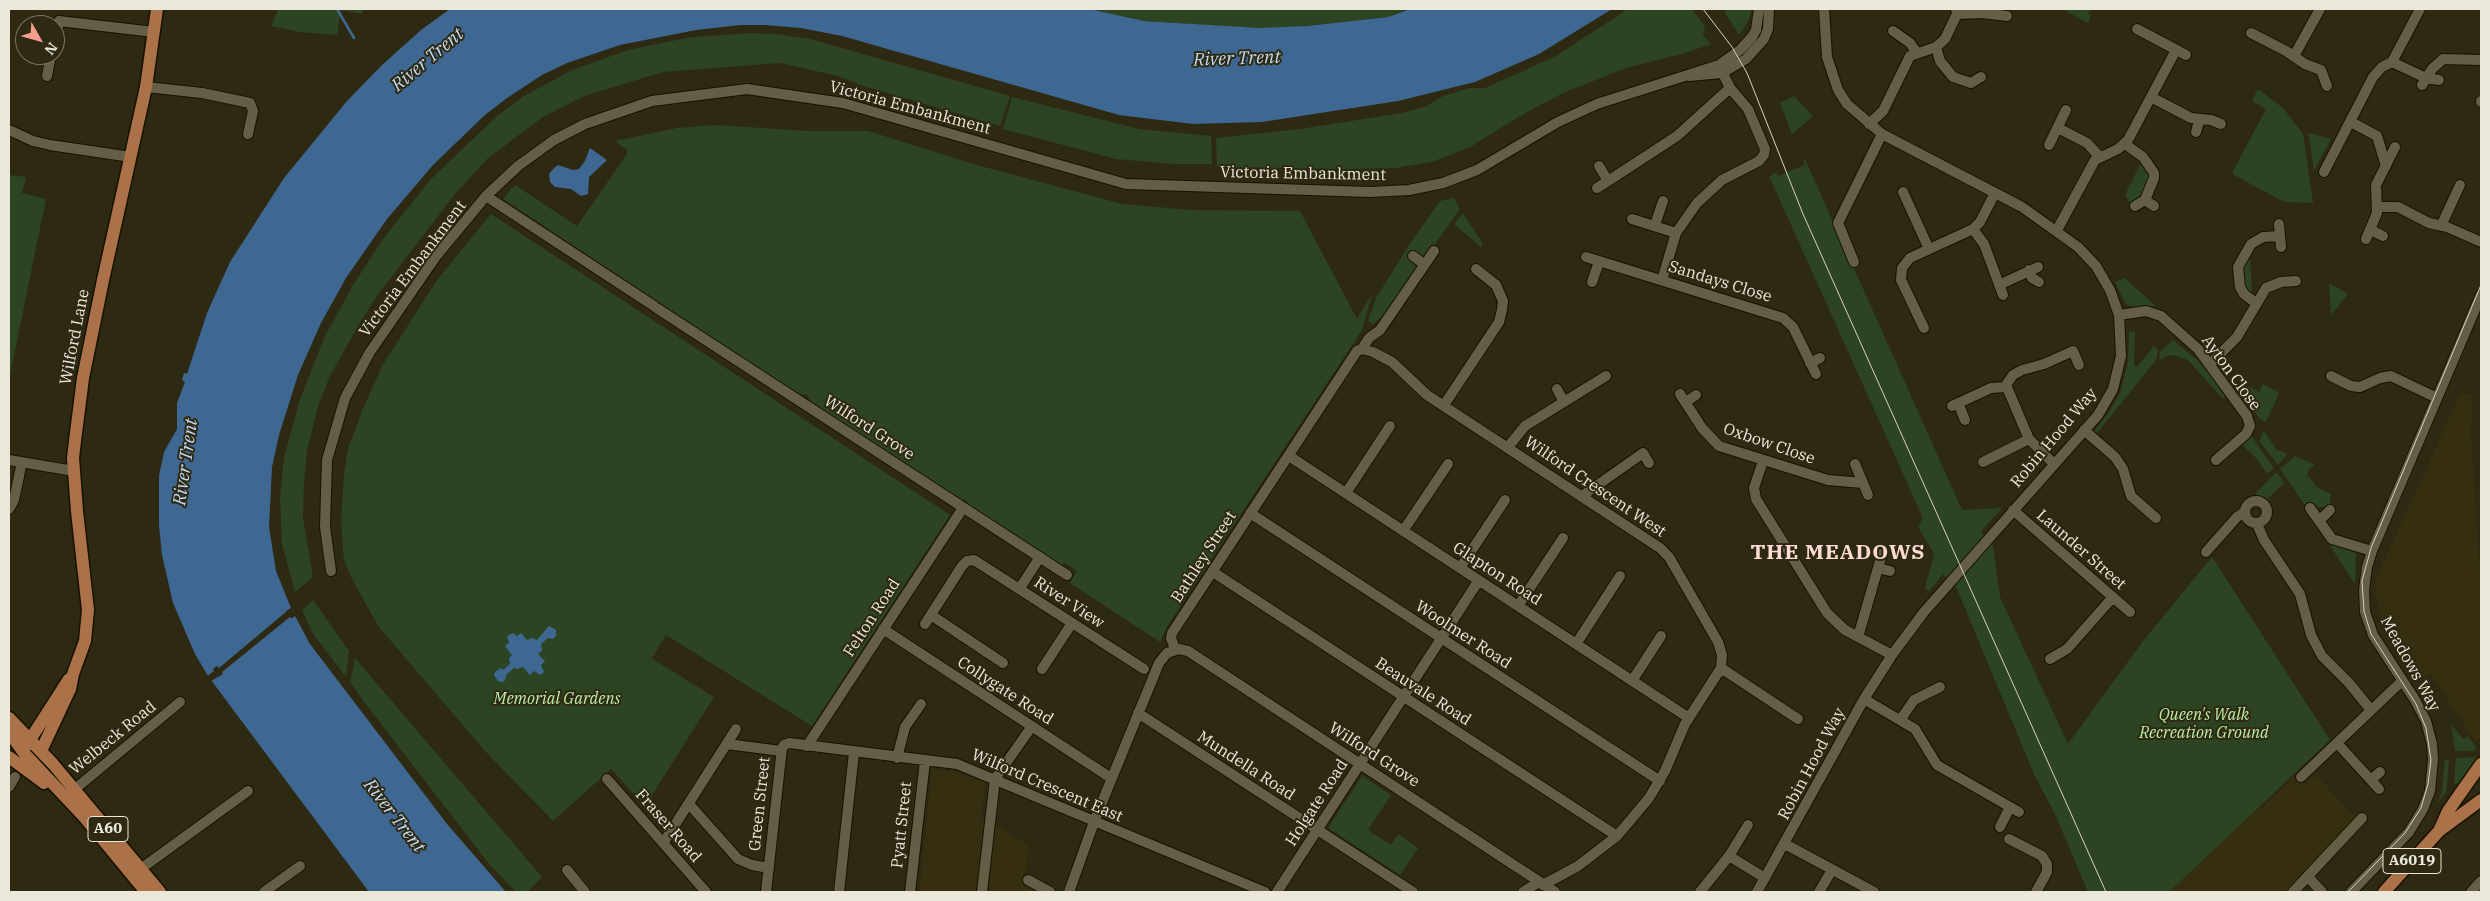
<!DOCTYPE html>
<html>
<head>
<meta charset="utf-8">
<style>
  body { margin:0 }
  #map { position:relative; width:2490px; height:901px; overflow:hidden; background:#2e2913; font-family:"IBM Plex Serif",serif }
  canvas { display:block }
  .frame { position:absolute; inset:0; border:10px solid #ebe8da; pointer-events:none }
  .north { position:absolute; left:15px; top:15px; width:50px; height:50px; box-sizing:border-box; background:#2e2913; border:1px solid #7a7563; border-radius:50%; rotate:128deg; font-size:14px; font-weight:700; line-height:20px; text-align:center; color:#ebe8da }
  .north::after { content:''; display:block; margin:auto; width:18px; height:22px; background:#f49d8c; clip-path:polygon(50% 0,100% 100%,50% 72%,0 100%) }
</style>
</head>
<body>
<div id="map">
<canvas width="2490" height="901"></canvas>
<div class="frame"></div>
<div class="north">N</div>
</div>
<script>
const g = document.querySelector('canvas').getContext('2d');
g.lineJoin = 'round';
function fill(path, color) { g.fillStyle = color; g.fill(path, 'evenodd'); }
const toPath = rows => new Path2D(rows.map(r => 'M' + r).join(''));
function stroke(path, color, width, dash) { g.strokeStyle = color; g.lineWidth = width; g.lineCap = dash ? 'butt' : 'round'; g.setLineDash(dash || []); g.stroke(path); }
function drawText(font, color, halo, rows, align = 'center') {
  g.font = font + ' "IBM Plex Serif",serif'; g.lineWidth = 4; g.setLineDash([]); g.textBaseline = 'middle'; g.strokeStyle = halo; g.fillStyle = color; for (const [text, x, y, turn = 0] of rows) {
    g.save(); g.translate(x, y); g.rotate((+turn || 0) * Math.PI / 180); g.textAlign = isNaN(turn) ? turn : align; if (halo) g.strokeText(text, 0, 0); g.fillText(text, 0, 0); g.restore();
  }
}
const built = toPath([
  [2461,392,2472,395,2471,438,2481,584,2481,738,2475,741,2430,673,2420,681,2382,626,2375,589,2377,576],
  [932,769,952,771,985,782,981,819,995,824,1029,845,1024,886,1039,892,919,892],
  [2316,775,2358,820,2290,892,2169,892,2258,807,2261,809,2294,777,2303,786]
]);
const green = toPath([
  [278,9,364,9,362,14,341,10,337,35,300,32,271,26],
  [1089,9,1407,9,1388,17,1277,29,1144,21],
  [1628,9,1692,9,1705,27,1703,35,1711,44,1685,53,1626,68,1563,93,1520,116,1470,147,1432,162,1395,168,1340,169,1217,167,1216,138,1300,129,1402,113,1427,106,1443,96,1470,88,1485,88,1556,56],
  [1726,9,1752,9,1747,23,1739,35,1725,13],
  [2062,9,2091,9,2088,14,2091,15,2088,23],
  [752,33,776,34,810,39,1010,96,1000,126,860,85,838,76,780,63,663,72,584,96,543,117,488,158,455,194,379,293,359,324,330,376,319,403,307,451,304,483,303,518,313,577,295,592,282,544,280,498,284,458,300,399,325,336,353,285,383,239,431,179,497,116,524,96,572,70,628,50,666,42,693,37],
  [2258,89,2283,108,2303,134,2313,203,2284,202,2234,175,2233,171,2266,109,2252,101],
  [1794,96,1813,116,1792,134,1780,103],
  [1012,97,1139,129,1211,136,1212,164,1175,164,1116,159,1003,129],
  [714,125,809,131,868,131,977,165,1122,204,1190,210,1300,211,1357,319,1372,294,1362,330,1168,625,1160,642,1070,583,1077,571,1065,563,1059,566,972,509,966,500,958,499,812,403,807,395,797,394,503,199,515,185,577,226,627,154,627,150,615,141,677,128],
  [2308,133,2331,139,2314,171,2310,143],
  [1805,159,1962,510,2002,508,1981,531,1993,546,2000,597,2068,744,2143,641,2212,557,2330,740,2169,892,2088,892,2055,814,2034,774,1957,589,1943,574,1929,591,1925,588,1934,554,1918,527,1923,518,1769,176,1777,172,1778,176,1805,165,1803,160],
  [2141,163,2150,175,2149,181,2140,199,2130,203,2125,195],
  [9,175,26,177,22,193,46,199,9,380],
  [1454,198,1460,209,1425,258,1413,251,1408,258,1419,267,1384,315,1373,324,1368,321,1376,298,1409,245,1440,201],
  [1463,213,1483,244,1481,247,1454,224],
  [491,214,950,515,812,726,666,635,652,658,638,648,651,658,714,697,645,806,611,769,553,821,485,751,378,626,351,577,344,560,341,520,344,473,348,449,362,411,382,366,437,280],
  [2250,253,2252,294,2245,290,2240,274],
  [2124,278,2156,306,2135,307,2126,304,2115,282],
  [2329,283,2348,294,2331,315],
  [2135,331,2134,366,2137,367,2154,346,2158,350,2156,360,2097,433,2094,431,2108,414,2120,393,2128,362,2129,332],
  [2173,340,2197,360,2211,376,2225,397,2223,399,2188,360,2174,355,2166,356,2162,360,2159,358,2160,352],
  [2263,384,2279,393,2266,422,2260,419,2237,387,2249,387,2259,392],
  [2264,431,2276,449,2287,454,2278,465,2259,441],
  [2250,437,2252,437,2274,468,2267,474,2256,458,2241,444],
  [2295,456,2315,465,2309,469,2307,475,2318,488,2331,494,2329,507,2318,507,2314,503,2307,508,2280,469],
  [2275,473,2278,474,2284,483,2266,500,2256,496,2256,493],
  [2330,541,2356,553,2355,584,2331,547],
  [313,600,349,651,346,677,313,634,302,610],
  [355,658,542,877,527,892,516,892,489,864,368,707,350,682],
  [2451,724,2463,739,2468,736,2476,747,2475,751,2455,751],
  [2478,757,2459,782,2454,785,2456,758],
  [2449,759,2446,794,2444,794,2436,807,2442,792,2445,760],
  [1362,776,1391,795,1368,830,1391,845,1398,834,1418,848,1400,875,1328,828]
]);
const water = toPath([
  [450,9,1089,9,1144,21,1260,28,1307,26,1388,17,1410,9,1612,9,1539,54,1475,82,1398,101,1262,122,1193,124,1119,115,842,36,801,28,765,25,740,25,696,30,620,45,567,63,542,75,507,98,485,115,433,165,387,219,346,278,321,323,298,375,279,435,272,467,269,527,276,571,291,608,286,611,292,618,295,616,310,644,447,824,506,892,369,892,208,676,195,654,173,603,162,555,159,525,159,476,164,452,177,429,177,403,185,382,182,380,184,373,187,374,207,313,230,262,284,178,347,101,382,65,421,30],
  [590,148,607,160,589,177,588,194,581,196,571,189,555,187,550,182,549,174,554,168,558,165,573,170,579,169,585,161],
  [549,626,556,630,556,636,553,639,548,638,541,644,542,650,538,654,545,661,541,665,544,672,540,675,534,671,530,675,523,667,517,669,514,668,507,674,504,682,498,681,494,675,495,672,501,668,503,670,510,664,509,658,512,655,505,646,509,643,507,636,513,633,517,636,521,633,527,640,532,638,537,640]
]);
const pier = toPath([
  [293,606,293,610,289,611,295,616,292,618,290,617,222,672,223,674,209,682,206,677,214,671,213,669,217,666,219,668]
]);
const stream = toPath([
  [337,9,354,38]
]);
const minor = toPath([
  [1957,14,1982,13,2007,16],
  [2137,29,2186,55],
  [1893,31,1910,43,1917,53],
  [2251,33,2286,51,2305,64,2321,70,2327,86],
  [55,37,59,21,154,32],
  [1936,47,1940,61,1953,77,1971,83,1981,77],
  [2294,56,2320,9],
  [2392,62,2420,9],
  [2392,62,2426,78,2439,80],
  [47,76,51,55],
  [1689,76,1722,73,1746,59,1764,39,1768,29,1769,9],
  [2422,85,2432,69,2443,59,2481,60],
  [146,87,202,93,250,103,253,111,248,134],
  [2151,97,2191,118,2211,120,2221,124],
  [2481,102,2481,101],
  [2351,122,2377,136,2386,166],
  [1869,124,1883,111,1910,56,1936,47,1945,39,1957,14,1956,9],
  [2058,128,2087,143,2099,156],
  [9,130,33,141,50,145,131,157],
  [2196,132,2199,121],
  [2125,144,2143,157,2154,173,2154,178,2145,200,2135,206],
  [2049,145,2066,110],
  [1599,166,1608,181,1677,136,1730,88],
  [2324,172,2373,77,2382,67,2392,62],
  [1597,188,1608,181],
  [1903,192,1929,249],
  [486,196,654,306],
  [2145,200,2154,206],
  [2377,207,2398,207,2429,223,2447,227,2481,242],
  [1632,219,1676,233],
  [2279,224,2281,247],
  [1655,225,1663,201],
  [2441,226,2460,185],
  [1973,229,1984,244,2003,295],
  [2057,230,2095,160,2118,149,2128,140,2176,50],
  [2371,230,2383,236],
  [2366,239,2377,213,2376,185,2395,147],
  [1413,256,1424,264],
  [1586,257,1783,318,1793,327,1816,374],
  [1854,262,1838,223,1882,134],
  [2029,270,2032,278,2039,282],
  [1662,280,1676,233,1697,203,1722,180,1759,161,1764,155,1765,149,1748,109,1730,88,1719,65],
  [1592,282,1599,262],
  [1999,285,2038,267],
  [2256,303,2244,294,2240,287,2238,267,2251,244,2263,237,2280,236],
  [655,307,1067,575],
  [2119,315,2146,311,2161,316,2198,349,2247,416,2250,426,2246,434,2216,460],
  [1924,328,1901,280,1902,268,1910,258,1973,229,1980,222,1995,193],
  [1362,349,1373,352,1392,362,1427,395,1660,548,1669,557,1718,642,1722,655,1721,668,1685,724,1665,771,1649,798,1617,836,1578,866,1543,885],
  [1810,363,1820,358],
  [2210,364,2237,337,2266,288,2281,282,2296,281],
  [2331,376,2351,386,2360,387,2380,378,2391,376,2437,398],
  [1557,389,1564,402],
  [1680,394,1702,428,1719,446,1828,480,1863,483],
  [1686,402,1696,395],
  [1958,403,1965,420],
  [1444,405,1499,322,1502,310,1503,301,1496,285,1476,269],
  [1952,406,1991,388,2006,387],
  [2084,430,2115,457,2123,469,2131,496,2156,518],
  [1508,447,1525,426,1606,376],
  [1289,456,1689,718],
  [9,460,74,471],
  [1763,461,1754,488,1756,499,1827,613,1845,630,1892,655],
  [1983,462,2029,439],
  [1855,464,1868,495],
  [2054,464,2029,439,2006,385,2013,375,2022,370,2044,364,2073,351,2079,365],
  [1346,493,1390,426],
  [1582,496,1643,453,1649,463],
  '2245 512a11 11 0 1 1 22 0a11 11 0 1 1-22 0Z',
  [2310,508,2332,539,2372,551],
  [9,509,14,500,22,462],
  [2013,510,2130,612],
  [1250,513,1660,781],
  [2319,521,2330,510],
  [2257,524,2264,540,2300,594,2311,635,2322,656,2349,683,2371,710],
  [1403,531,1448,464],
  [2206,552,2237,517,2245,512],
  [1460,568,1505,500],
  [1878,568,1890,571],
  [331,571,325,527,327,460,345,398,370,352,437,255,486,196,518,166,554,140,585,124,652,101,747,89,843,103,1126,184,1370,192,1409,190,1443,183,1477,170,1558,122,1597,104,1719,65,1740,50,1752,37,1756,30,1759,9],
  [1213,572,1617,836],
  [1020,588,1040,557],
  [1518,606,1563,538],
  [931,615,1003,663],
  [925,624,962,566,967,561,974,560,1144,669],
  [883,629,1111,778],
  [1858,637,1882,554],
  [1576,644,1620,576],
  [1175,649,1171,638,1172,633,1357,351,1362,349,1369,338,1380,330,1434,251],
  [2050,659,2067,649,2113,597],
  [1721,668,1798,719],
  [1042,669,1072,623],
  [1632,681,1661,636],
  [1864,699,1915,729,1937,765,2019,812],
  [1138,713,1413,892],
  [1901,719,1914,700,1940,687],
  [2337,743,2379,789],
  [727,744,781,751],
  [807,746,963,508],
  [897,758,905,727,921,704],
  [2301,777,2402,681],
  [607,779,706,892],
  [2371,780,2380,772],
  [9,787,15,777],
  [69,794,180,702],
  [689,804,738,859,752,865,769,868],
  [2000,827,2010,807],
  [2009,839,2042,856,2047,864,2047,872,2036,892],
  [664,842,736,729],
  [1785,844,1874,892],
  [1729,856,1765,878],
  [567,870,585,892],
  [135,873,248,791],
  [2308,877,2322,892],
  [1028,880,1050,892],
  [264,892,300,866],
  [766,892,782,748,784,745,789,743,957,764,1265,892],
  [839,892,854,752],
  [910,892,925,761],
  [982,892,995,779,1032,726],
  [1069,892,1094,822,1159,663,1167,653,1179,649,1188,651,1555,892],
  [1277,892,1479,580],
  [1523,892,1539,882],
  [1700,892,1729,856,1748,825],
  [1757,892,1864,699,1892,655,1924,612,2098,415,2113,389,2121,356,2119,315,2110,290,2096,266,2078,247,2022,207,1882,134,1847,104,1838,90,1827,57,1824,9],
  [1819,892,1832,870],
  [2293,892,2362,818],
  [2351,892,2409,832,2423,809,2430,791,2433,759,2432,744,2426,721,2415,700,2373,635,2365,612,2364,590,2367,567,2372,551,2481,295],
  [2471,892,2481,881]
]);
const major = toPath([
  [9,718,53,764,160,892],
  [9,732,24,753,85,818,146,892],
  [26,746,69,679],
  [41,751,70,689,73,674,85,641,88,610,77,511,73,458,75,441,83,378,103,280,146,87,157,9],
  [9,757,44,783],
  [2439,831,2448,811,2481,764],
  [2384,892,2439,831,2481,800]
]);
const tram = toPath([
  [1703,9,1732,47,1747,73,1803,214,2106,892],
  [2348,892,2405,833,2421,808,2428,784,2431,760,2426,728,2416,704,2371,634,2364,611,2362,581,2371,548,2481,285]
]);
const shields = [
  [108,829,40],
  [2412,861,58]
];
const shieldNames = [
  ["A60",108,829],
  ["A6019",2412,861]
];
const streetNames = [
  ["Victoria Embankment",910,108,15],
  ["Victoria Embankment",1303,174,1],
  ["Victoria Embankment",413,269,-53],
  ["Sandays Close",1720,282,17],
  ["Wilford Lane",75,337,-79],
  ["Ayton Close",2231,373,54],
  ["Wilford Grove",869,428,33],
  ["Robin Hood Way",2054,438,-50],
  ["Oxbow Close",1769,444,19],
  ["Wilford Crescent West",1595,487,34],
  ["Launder Street",2081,550,41],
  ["Bathley Street",1204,557,-57],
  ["Glapton Road",1497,574,33],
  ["River View",1069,603,33],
  ["Felton Road",872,618,-57],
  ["Woolmer Road",1463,635,33],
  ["Meadows Way",2410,664,61],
  ["Collygate Road",1005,691,33],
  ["Beauvale Road",1423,692,33],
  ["Welbeck Road",113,738,-39],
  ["Wilford Grove",1374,755,33],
  ["Robin Hood Way",1812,764,-62],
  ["Mundella Road",1246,766,33],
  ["Wilford Crescent East",1047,786,23],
  ["Holgate Road",1317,803,-57],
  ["Green Street",760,804,-84],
  ["Pyatt Street",902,825,-84],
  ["Fraser Road",668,826,49]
];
const parkNames = [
  ["Memorial Gardens",557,699],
  ["Queen's Walk",2204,715],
  ["Recreation Ground",2204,733]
];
const waterNames = [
  ["River Trent",1237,59,-2],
  ["River Trent",428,60,-40],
  ["River Trent",186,462,-82],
  ["River Trent",394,816,52]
];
const districtNames = [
  ["THE MEADOWS",1838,553]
];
fill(built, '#352e10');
fill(green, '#2d4422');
fill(water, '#3e6891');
fill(pier, '#2e2913');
stroke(stream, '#3e6891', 2.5);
stroke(minor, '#171200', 12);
stroke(major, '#171200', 15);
stroke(minor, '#645e46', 10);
stroke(major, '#ab724a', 12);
stroke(tram, '#d6d2c3', 1);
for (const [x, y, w] of shields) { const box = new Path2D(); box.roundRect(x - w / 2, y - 12.5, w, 25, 4); g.fillStyle = '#2e2913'; g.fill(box); stroke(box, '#ebe8da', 1); }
drawText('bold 15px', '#ebe8da', null, shieldNames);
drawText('16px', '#ebe8da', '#2e2913', streetNames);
drawText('italic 16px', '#bceea5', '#2e2913', parkNames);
drawText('italic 18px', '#c3dcf6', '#2e2913', waterNames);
g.letterSpacing = '1px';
drawText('bold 21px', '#fddbd4', '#2e2913', districtNames);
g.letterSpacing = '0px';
</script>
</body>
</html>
